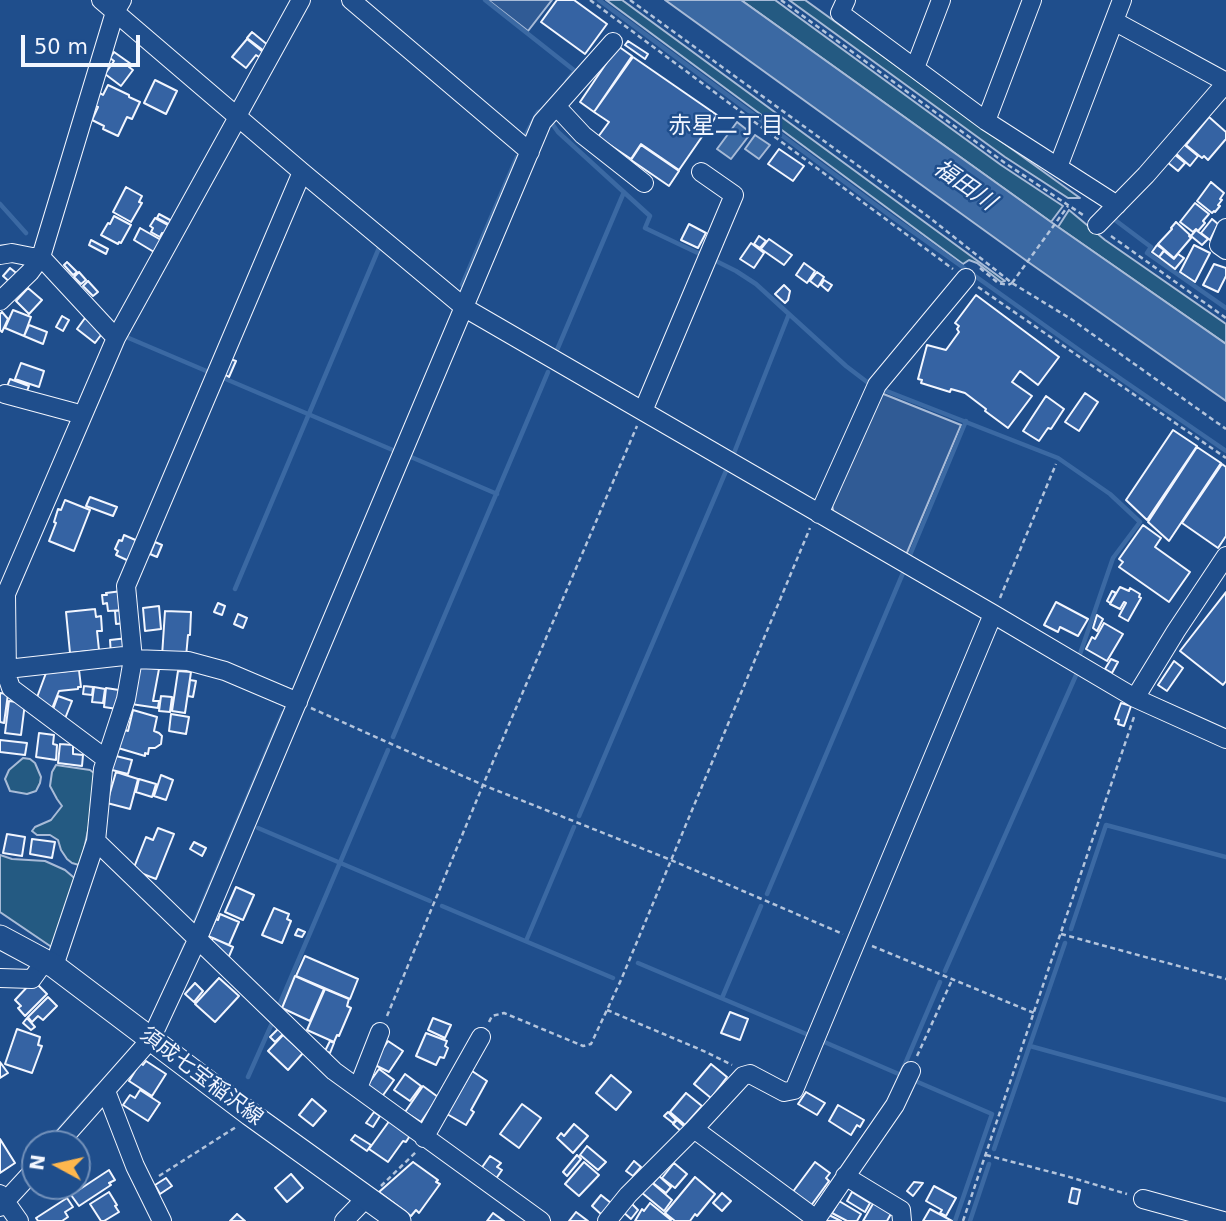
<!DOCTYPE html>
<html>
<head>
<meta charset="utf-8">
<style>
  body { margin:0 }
  #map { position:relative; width:1226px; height:1221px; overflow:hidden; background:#1f4e8c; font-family:"DejaVu Sans",sans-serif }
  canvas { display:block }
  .north { position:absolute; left:21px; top:1130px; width:70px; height:70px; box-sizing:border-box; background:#1f4e8c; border:2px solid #7391ba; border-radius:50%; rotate:278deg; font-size:19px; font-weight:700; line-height:28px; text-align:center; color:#f2f6ff }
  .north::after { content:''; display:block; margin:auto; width:24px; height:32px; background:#ffb74d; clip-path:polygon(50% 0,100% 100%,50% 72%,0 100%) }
  .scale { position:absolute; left:21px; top:35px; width:119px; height:32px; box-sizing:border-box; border:4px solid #f2f6ff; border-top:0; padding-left:9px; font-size:21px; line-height:24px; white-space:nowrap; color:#f2f6ff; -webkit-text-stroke:5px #1f4e8c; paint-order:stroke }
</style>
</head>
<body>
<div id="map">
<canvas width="1226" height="1221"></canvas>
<div class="north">N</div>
<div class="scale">50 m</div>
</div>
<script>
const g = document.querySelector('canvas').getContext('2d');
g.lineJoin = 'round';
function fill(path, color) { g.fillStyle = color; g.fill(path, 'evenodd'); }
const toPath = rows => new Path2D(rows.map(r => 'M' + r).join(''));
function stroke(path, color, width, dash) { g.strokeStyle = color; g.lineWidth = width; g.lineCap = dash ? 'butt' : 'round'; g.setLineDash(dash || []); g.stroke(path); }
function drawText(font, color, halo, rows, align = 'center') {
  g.font = font + ' "DejaVu Sans","Noto Sans JP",sans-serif'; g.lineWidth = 5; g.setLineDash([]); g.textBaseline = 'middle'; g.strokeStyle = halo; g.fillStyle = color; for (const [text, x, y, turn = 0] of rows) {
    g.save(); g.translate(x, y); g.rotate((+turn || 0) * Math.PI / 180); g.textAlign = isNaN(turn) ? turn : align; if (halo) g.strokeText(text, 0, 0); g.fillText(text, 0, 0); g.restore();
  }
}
const green = toPath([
  [606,0,622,0,1005,281,1001,282,977,263,969,260,963,264,606,0],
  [741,0,775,0,1001,165,1063,206,1051,222,741,0],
  [789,0,805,0,1080,198,1068,198,1005,157,789,0],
  [1069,210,1105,240,1226,324,1226,344,1058,227,1069,210],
  [23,758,30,759,35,763,41,777,40,783,36,791,27,794,10,791,5,779,9,770,23,758],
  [56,765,90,770,94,773,90,821,82,859,79,865,72,863,67,859,61,850,58,840,50,835,37,835,32,831,35,827,51,820,62,806,57,799,50,786,52,772,56,765],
  [0,855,12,859,45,861,65,870,79,882,56,950,0,912,0,855]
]);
const parking = toPath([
  [488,0,552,0,528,31,488,0],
  [881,393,961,425,906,555,834,515,832,505,881,393]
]);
const water = toPath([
  [665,0,741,0,1051,222,1226,344,1226,401,1031,264,665,0],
  [737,122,751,133,731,159,717,149,737,122],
  [755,135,770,145,759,159,745,149,755,135]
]);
const stream = toPath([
  [485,0,575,71,567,81],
  [599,0,888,214,1089,357,1226,451],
  [553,125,558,132,650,216,645,228,702,255],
  [525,136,538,112,543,110],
  [0,204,26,233],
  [1111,217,1151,247,1147,253,1226,308],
  [714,260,736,271,756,284,846,366,867,382],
  [462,285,517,157],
  [123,338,124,336,211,373],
  [557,350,624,192],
  [221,377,395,451],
  [884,390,1058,458,1110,494,1140,522,1113,558,1080,654],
  [734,453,789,314],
  [411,457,497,494],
  [910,555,966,421],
  [235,589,379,248],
  [393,737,548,372],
  [579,816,726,471],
  [258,828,430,901],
  [767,894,903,573],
  [442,906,613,978],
  [194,924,283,713],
  [1071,929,1106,825,1226,857],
  [526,941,574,827],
  [181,955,185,945],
  [638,963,811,1036],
  [945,971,1077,673],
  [722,998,761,906],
  [278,1008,388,750],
  [822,1041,901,1075],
  [1030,1046,1226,1100],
  [902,1071,940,982],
  [248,1077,273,1021],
  [913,1080,992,1114,955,1221],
  [46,1144,97,1087],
  [994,1149,1065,943],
  [26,1166,35,1156],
  [970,1221,989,1164]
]);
const building = toPath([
  [557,0,574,0,607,24,585,54,541,22,557,0],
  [252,32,269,46,264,51,247,38,252,32],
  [247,39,263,52,259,57,256,55,246,68,232,57,247,39],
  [628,41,648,54,645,59,625,45,628,41],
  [618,46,632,56,594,112,580,102,618,46],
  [114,52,131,64,129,67,133,70,121,86,105,74,114,61,110,58,114,52],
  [633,57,717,115,679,170,641,144,631,159,598,137,609,122,594,112,633,57],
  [155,80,177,91,166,114,144,103,155,80],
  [108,85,129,95,129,97,140,102,132,119,127,117,118,136,103,129,104,126,92,120,98,107,94,106,100,93,103,95,108,85],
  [1209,117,1226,132,1226,139,1208,160,1204,156,1202,158,1186,145,1209,117],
  [1181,142,1198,156,1190,166,1173,151,1181,142],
  [641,145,679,171,669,186,631,160,641,145],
  [779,149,804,166,793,181,768,164,779,149],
  [1174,154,1185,163,1178,171,1167,162,1174,154],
  [1211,182,1224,193,1220,199,1222,200,1218,205,1220,206,1215,212,1214,211,1212,213,1197,201,1211,182],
  [126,187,142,196,139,202,142,203,131,222,113,212,126,187],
  [1195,203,1209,214,1203,221,1205,223,1198,231,1196,229,1193,232,1180,222,1195,203],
  [159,214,172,221,170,225,157,218,159,214],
  [114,216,131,225,121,243,119,242,118,244,101,235,108,223,110,224,114,216],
  [155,218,170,226,165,234,162,233,160,237,151,232,153,228,150,226,155,218],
  [1212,219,1218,224,1210,240,1201,233,1212,219],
  [1176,222,1190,235,1189,236,1191,238,1174,258,1158,244,1172,229,1171,228,1176,222],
  [689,224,706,233,698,248,681,240,689,224],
  [140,228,161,240,154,252,134,240,140,228],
  [1196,230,1208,239,1202,245,1191,236,1196,230],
  [759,236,766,241,760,248,754,244,759,236],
  [769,239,792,255,784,265,761,249,769,239],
  [91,240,108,249,106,254,89,245,91,240],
  [751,243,764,253,754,268,740,259,751,243],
  [1157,245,1164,250,1159,257,1152,252,1157,245],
  [1194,245,1210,253,1195,282,1180,272,1194,245],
  [1164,251,1174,259,1178,254,1184,258,1175,269,1159,257,1164,251],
  [67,262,77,272,73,275,64,265,67,262],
  [804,263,815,271,807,283,796,275,804,263],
  [1214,264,1226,268,1226,276,1218,292,1203,285,1214,264],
  [10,268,20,276,12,284,3,276,10,268],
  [79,272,86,280,81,284,74,277,79,272],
  [817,272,824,277,818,287,810,281,817,272],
  [824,280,832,285,828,291,821,285,824,280],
  [88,281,98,292,93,296,83,286,88,281],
  [784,285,790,291,788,300,785,303,775,294,784,285],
  [28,288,42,300,29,314,16,301,28,288],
  [976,295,1059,357,1038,385,1020,371,1012,382,1032,396,1008,428,985,411,986,409,965,393,951,389,950,392,921,383,922,380,918,379,927,345,946,350,959,332,957,329,959,326,955,323,976,295],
  [13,310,31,317,24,336,5,328,13,310],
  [2,312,8,319,2,332,0,330,0,314,2,312],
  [62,316,69,320,63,331,56,327,62,316],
  [85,318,104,331,95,343,77,329,85,318],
  [29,325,47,332,43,344,24,336,29,325],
  [230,359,236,361,229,377,224,374,230,359],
  [21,363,44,371,39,387,15,379,21,363],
  [10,379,29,386,25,396,6,389,10,379],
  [1085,393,1098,402,1079,431,1065,422,1085,393],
  [1046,396,1064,409,1051,429,1048,428,1039,441,1023,431,1046,396],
  [1173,430,1197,446,1147,520,1126,500,1173,430],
  [1197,447,1221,463,1169,541,1148,522,1197,447],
  [1222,464,1226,467,1226,536,1218,548,1182,523,1222,464],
  [90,497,117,507,113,516,86,506,90,497],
  [65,500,90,510,74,551,49,541,56,523,54,522,58,509,61,510,65,500],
  [1143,525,1161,538,1155,547,1190,572,1169,602,1119,567,1123,562,1119,559,1143,525],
  [124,535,140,542,131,562,116,555,118,551,115,549,119,540,122,541,124,535],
  [155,542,162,545,157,557,150,554,155,542],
  [1120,587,1129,591,1130,588,1140,594,1139,597,1141,598,1128,621,1119,616,1126,603,1124,602,1120,609,1110,604,1120,587],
  [122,591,124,610,108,611,107,603,103,604,102,595,107,595,106,593,122,591],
  [1112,591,1116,593,1110,603,1107,601,1112,591],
  [1226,592,1226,681,1223,685,1180,651,1226,592],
  [1056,602,1088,619,1078,636,1060,627,1058,632,1044,625,1056,602],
  [218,603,225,606,222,615,214,612,218,603],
  [159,606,161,629,145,631,143,608,159,606],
  [95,609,96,617,101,616,102,631,97,631,99,650,70,653,66,612,95,609],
  [125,610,126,623,116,624,115,611,125,610],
  [165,611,191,612,190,635,188,635,186,657,162,656,165,611],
  [238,614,247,618,243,628,234,624,238,614],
  [1097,615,1103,619,1097,631,1093,628,1097,615],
  [1104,623,1123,634,1107,661,1086,649,1092,637,1095,639,1104,623],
  [128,638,129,653,111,655,110,640,128,638],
  [1111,659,1118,662,1112,673,1105,669,1111,659],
  [1174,661,1183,668,1167,691,1158,685,1174,661],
  [136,666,159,669,153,701,159,701,158,708,131,704,136,666],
  [79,670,81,687,78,687,78,689,59,691,51,711,36,700,46,673,79,670],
  [178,671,191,672,185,713,172,711,178,671],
  [190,680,196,681,193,697,188,696,190,680],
  [84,686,93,687,92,695,83,694,84,686],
  [94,687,105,689,103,703,92,702,94,687],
  [106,688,119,690,117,709,104,707,106,688],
  [0,693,8,694,4,723,0,722,0,693],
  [58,696,72,701,64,721,52,712,58,696],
  [161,696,172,697,170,712,159,711,161,696],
  [9,701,25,703,21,735,5,733,9,701],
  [1121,703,1131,706,1124,726,1118,724,1119,720,1115,719,1121,703],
  [133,710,157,717,154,731,159,733,162,736,161,744,155,748,149,748,148,754,145,753,145,756,118,748,125,730,128,731,133,710],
  [171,714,189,717,186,734,169,731,171,714],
  [39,733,54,735,53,744,57,745,56,760,36,757,39,733],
  [0,740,27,743,25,755,0,752,0,740],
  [60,744,73,745,73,754,83,755,82,766,58,763,60,744],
  [112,755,132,760,128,774,108,769,112,755],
  [116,772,138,779,130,809,107,803,116,772],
  [161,775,173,780,166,800,154,796,161,775],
  [139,779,156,784,152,797,136,792,139,779],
  [158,828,174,834,156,879,133,870,146,837,153,840,158,828],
  [7,834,25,837,22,856,3,853,7,834],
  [32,839,55,842,52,858,30,854,32,839],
  [194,842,206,848,202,856,190,849,194,842],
  [236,887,254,895,243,920,225,912,236,887],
  [274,908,289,914,287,919,291,921,282,943,262,935,274,908],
  [220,914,239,922,229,945,208,936,216,919,218,920,220,914],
  [298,929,305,932,302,937,295,935,298,929],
  [213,938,233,947,227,961,210,944,213,938],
  [305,956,358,979,350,999,296,976,305,956],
  [295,976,324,989,310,1021,282,1008,295,976],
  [219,978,239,996,215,1022,195,1004,219,978],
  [36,983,47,994,25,1016,18,1008,21,1006,15,1000,30,984,36,983],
  [195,983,203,991,194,1002,185,994,195,983],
  [325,989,349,999,347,1006,351,1008,339,1036,337,1035,334,1042,307,1030,325,989],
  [48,997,57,1006,43,1020,38,1016,32,1022,28,1017,48,997],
  [730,1012,748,1019,740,1040,721,1033,730,1012],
  [27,1018,35,1027,31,1030,23,1023,27,1018],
  [433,1018,451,1025,445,1038,428,1030,433,1018],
  [279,1028,284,1033,275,1042,270,1037,279,1028],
  [17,1029,40,1037,38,1045,42,1046,32,1073,5,1064,17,1029],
  [426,1033,447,1041,445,1046,448,1048,444,1058,440,1057,436,1065,416,1056,426,1033],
  [283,1035,303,1053,288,1070,268,1051,283,1035],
  [330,1041,334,1043,330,1053,325,1051,330,1041],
  [388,1041,403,1051,389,1072,373,1064,383,1046,384,1047,388,1041],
  [146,1061,166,1074,152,1096,129,1081,140,1063,143,1065,146,1061],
  [0,1062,8,1073,0,1078,0,1062],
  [711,1064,727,1077,711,1098,694,1084,711,1064],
  [379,1069,394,1080,381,1098,366,1087,379,1069],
  [472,1071,487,1081,471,1110,474,1112,466,1125,447,1114,472,1071],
  [405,1074,421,1086,410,1101,394,1090,405,1074],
  [611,1075,631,1092,616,1110,596,1093,611,1075],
  [423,1086,438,1097,421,1122,405,1112,423,1086],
  [140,1090,160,1103,148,1121,123,1105,130,1095,135,1098,140,1090],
  [806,1092,825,1103,817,1115,798,1104,806,1092],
  [686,1093,702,1106,685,1125,670,1112,686,1093],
  [312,1099,326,1111,313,1126,299,1115,312,1099],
  [522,1104,541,1118,519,1148,500,1134,522,1104],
  [838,1105,864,1120,860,1127,857,1125,851,1135,829,1121,838,1105],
  [374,1112,380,1116,373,1127,366,1123,374,1112],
  [668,1112,676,1120,673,1123,664,1116,668,1112],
  [390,1120,411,1134,406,1142,403,1141,388,1162,369,1149,390,1120],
  [677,1120,686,1128,682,1132,673,1124,677,1120],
  [574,1124,588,1136,573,1153,557,1138,561,1133,564,1136,574,1124],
  [355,1135,371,1145,367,1151,351,1140,355,1135],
  [0,1139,15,1163,0,1173,0,1139],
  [587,1146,606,1162,598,1170,580,1155,587,1146],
  [577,1155,581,1159,567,1176,563,1172,577,1155],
  [490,1156,501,1163,497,1167,502,1170,493,1183,478,1173,490,1156],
  [634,1161,641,1167,633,1176,626,1171,634,1161],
  [413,1162,438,1180,436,1182,440,1184,419,1213,416,1210,411,1216,379,1192,413,1162],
  [584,1162,599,1175,579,1196,565,1184,584,1162],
  [815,1162,830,1173,826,1178,829,1181,810,1207,792,1193,815,1162],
  [674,1163,687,1174,675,1188,662,1178,674,1163],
  [109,1170,115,1180,109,1183,111,1185,79,1206,71,1195,109,1170],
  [291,1174,303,1188,287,1202,275,1188,291,1174],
  [659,1176,671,1187,666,1193,653,1183,659,1176],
  [695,1177,715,1194,697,1216,695,1214,690,1221,675,1221,665,1213,695,1177],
  [166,1178,172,1186,160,1194,155,1185,166,1178],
  [650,1181,672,1200,664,1211,641,1192,650,1181],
  [914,1182,923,1183,913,1196,907,1191,914,1182],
  [934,1186,956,1198,946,1216,940,1213,942,1210,926,1201,934,1186],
  [1072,1188,1080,1190,1077,1204,1069,1202,1072,1188],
  [109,1192,117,1205,115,1206,119,1212,104,1221,101,1221,90,1204,109,1192],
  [852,1192,870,1203,865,1212,847,1201,852,1192],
  [722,1193,731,1201,722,1211,713,1203,722,1193],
  [601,1195,611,1203,602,1215,592,1206,601,1195],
  [67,1198,73,1207,65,1212,68,1217,62,1221,38,1221,36,1218,67,1198],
  [839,1201,861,1214,857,1221,847,1221,832,1213,839,1201],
  [630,1202,638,1210,631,1219,622,1211,630,1202],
  [874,1202,892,1212,887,1221,863,1221,874,1202],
  [650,1203,671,1220,670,1221,635,1221,642,1209,644,1211,650,1203],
  [930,1209,952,1221,923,1221,930,1209],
  [576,1212,588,1221,569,1221,576,1212],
  [493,1213,504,1221,487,1221,493,1213],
  [237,1214,245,1221,230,1221,237,1214],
  [829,1215,841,1221,826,1221,829,1215]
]);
const path = toPath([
  [590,0,953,269],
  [630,0,930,218,1012,283,1071,319,1226,429],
  [781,0,1005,163,1083,215],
  [1111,236,1226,318],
  [980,268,998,283,1008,285,1012,283],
  [1012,283,1068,206],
  [978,287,1226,458],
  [1000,598,1056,464],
  [311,708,483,785,671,860,843,934],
  [1061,934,1226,979],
  [872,946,1034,1013],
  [607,1010,706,1052,732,1065],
  [387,1016,483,785,637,426],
  [489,1022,492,1016,504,1013,583,1046,591,1044,621,980,810,528],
  [917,1056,952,980],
  [986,1155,1066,1176,1127,1194],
  [159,1176,236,1127],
  [381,1186,416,1152],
  [963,1221,1134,717]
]);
const minor = toPath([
  [101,0,302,172,465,308,993,614,1135,698,1226,739],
  [351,0,530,152],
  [846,0,840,13,986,121,1117,205],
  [1114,21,1226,82],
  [915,68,941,0],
  [556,106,583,135,644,183],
  [237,116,301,0],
  [986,121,1032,0],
  [1058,167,1122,0],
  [1097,225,1146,175,1226,83],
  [1226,228,1219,245,1226,250],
  [0,255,12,253,32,257,41,257,116,338],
  [0,301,30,272,41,257,115,12,122,0],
  [5,394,83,415],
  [643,411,734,195,701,172],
  [819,514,877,385,966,278],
  [133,659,188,661,225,671,298,702],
  [7,669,133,655],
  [1135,698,1176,631,1226,556],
  [106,759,11,688,7,676,6,594,116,338,238,117],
  [96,841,334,1071,541,1221],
  [54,966,96,841,103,769,126,699,133,659,126,586,302,172],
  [0,978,32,979,45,961],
  [358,1088,380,1032],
  [106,1091,135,1166,162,1221],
  [694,1129,816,1219],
  [424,1138,481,1037],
  [58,1144,151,1039,197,940,542,122,613,42],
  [845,1176,901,1210,902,1221],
  [0,1194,19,1221],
  [1143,1199,1223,1221],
  [0,1207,35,1169],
  [344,1221,367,1197],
  [607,1221,628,1195,694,1129,743,1076,750,1074,784,1092,794,1090,993,614],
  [815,1221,895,1105,911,1071]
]);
const major = toPath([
  [0,937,54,966,250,1114,399,1221]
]);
const streetNames = [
  ["須成七宝稲沢線",201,1077,37]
];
const neighbourhoodNames = [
  ["赤星二丁目",726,127]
];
const waterNames = [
  ["福田川",964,186,35]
];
fill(green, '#245a82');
stroke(green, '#a8bbd7', 2);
fill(parking, '#305b95');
stroke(parking, '#a8bbd7', 2);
fill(water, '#3b69a3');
stroke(water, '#a8bbd7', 2);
stroke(stream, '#3b69a3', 4.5);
fill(building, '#3563a3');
stroke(building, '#f2f6ff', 2);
stroke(minor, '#f2f6ff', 20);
stroke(major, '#f2f6ff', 25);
stroke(path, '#b3c4dc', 2.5, [5, 3.5]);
stroke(minor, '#1f4e8c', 18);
stroke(major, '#1f4e8c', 23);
drawText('21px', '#f2f6ff', '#1f4e8c', streetNames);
drawText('23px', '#f2f6ff', '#1f4e8c', neighbourhoodNames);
drawText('italic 23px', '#f2f6ff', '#1f4e8c', waterNames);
</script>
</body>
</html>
